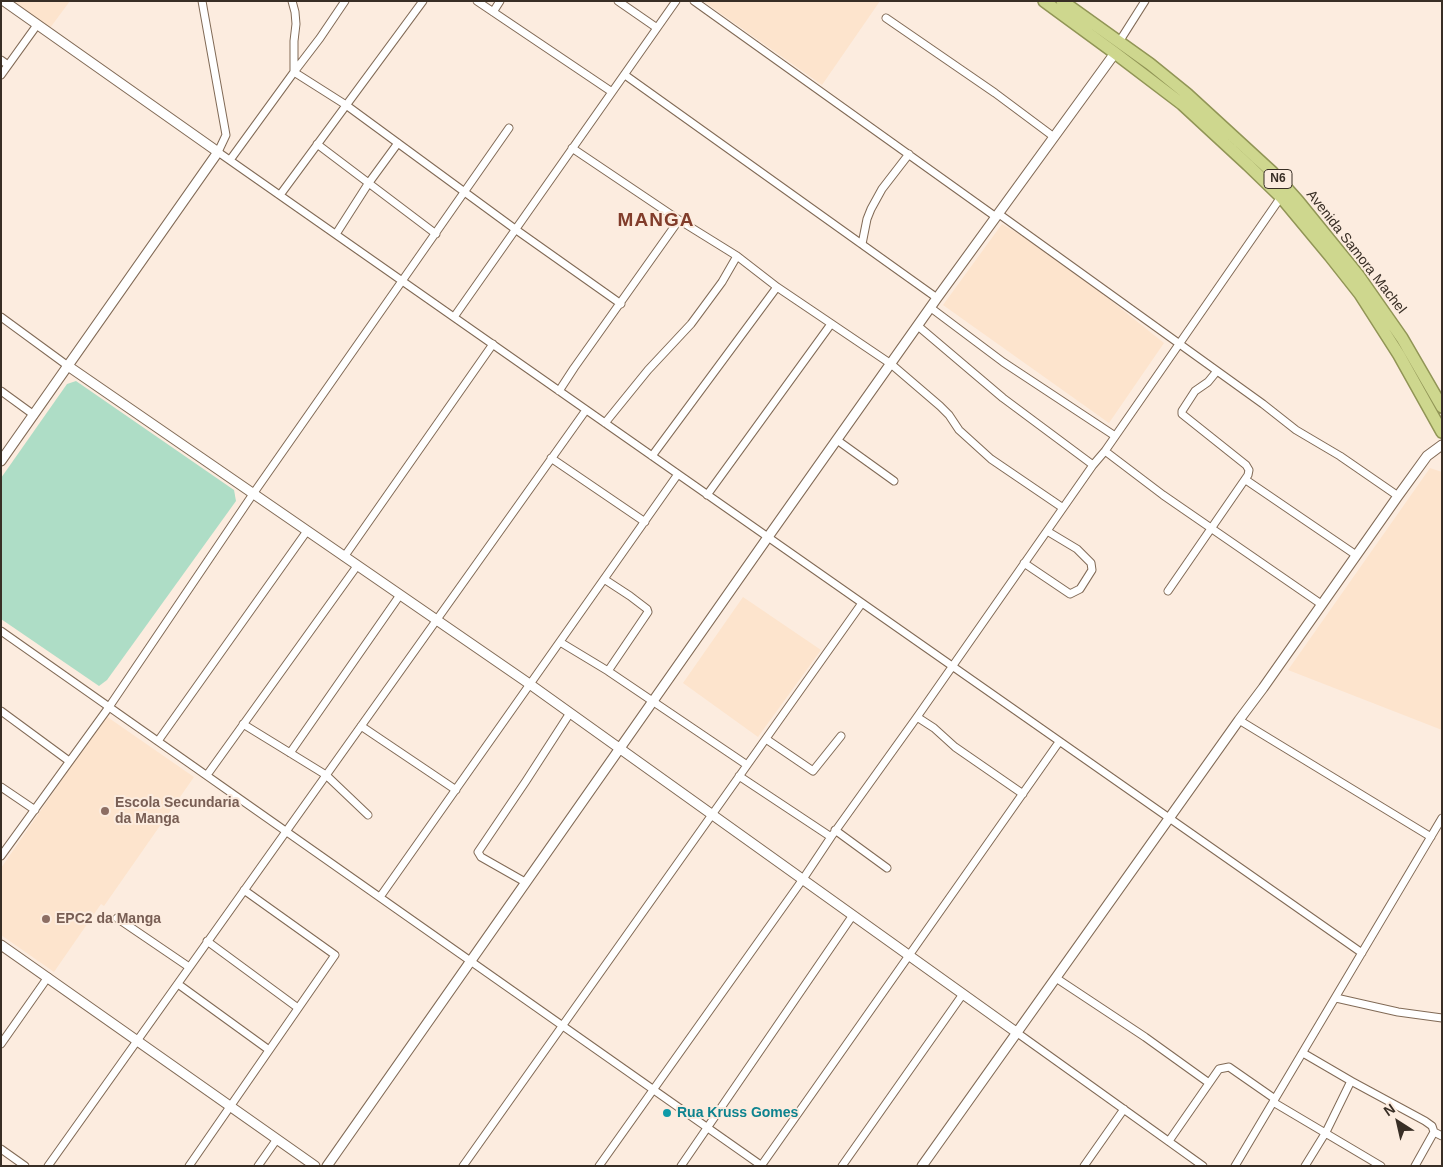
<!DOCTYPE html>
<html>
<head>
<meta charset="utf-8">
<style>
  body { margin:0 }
  #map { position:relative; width:1443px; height:1167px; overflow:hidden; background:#fcecdf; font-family:Helvetica,sans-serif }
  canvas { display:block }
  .frame { position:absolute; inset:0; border:2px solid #382e25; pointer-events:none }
  .north { position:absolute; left:1373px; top:1097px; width:50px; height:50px; -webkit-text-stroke:4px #fcecdf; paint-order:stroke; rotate:325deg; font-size:14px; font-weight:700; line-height:20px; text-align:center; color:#382e25 }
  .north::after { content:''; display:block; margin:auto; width:18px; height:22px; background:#382e25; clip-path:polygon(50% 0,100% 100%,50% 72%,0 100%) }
</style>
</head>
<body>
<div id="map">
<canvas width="1443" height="1167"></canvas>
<div class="frame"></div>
<div class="north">N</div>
</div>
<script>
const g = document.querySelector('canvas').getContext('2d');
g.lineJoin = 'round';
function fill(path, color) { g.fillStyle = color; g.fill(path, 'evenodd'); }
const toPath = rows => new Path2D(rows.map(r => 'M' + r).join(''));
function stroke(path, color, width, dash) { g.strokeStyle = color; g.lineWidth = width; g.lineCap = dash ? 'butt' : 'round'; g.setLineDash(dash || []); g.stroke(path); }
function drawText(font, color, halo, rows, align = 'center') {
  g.font = font + ' Helvetica,sans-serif'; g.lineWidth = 4; g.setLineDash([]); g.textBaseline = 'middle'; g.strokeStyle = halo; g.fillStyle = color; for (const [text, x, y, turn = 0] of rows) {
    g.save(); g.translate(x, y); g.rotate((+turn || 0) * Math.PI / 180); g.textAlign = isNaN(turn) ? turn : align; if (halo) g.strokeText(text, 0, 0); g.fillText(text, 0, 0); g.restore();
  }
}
const built = toPath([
  [12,1,70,1,50,28],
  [703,1,880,1,822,85],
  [1002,224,1039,246,1075,272,1164,343,1109,423,943,305],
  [1430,468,1442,472,1442,730,1288,670],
  [743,597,821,650,758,737,683,683],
  [106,716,194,777,104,906,101,904,54,972,1,935,1,868]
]);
const green = toPath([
  [76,381,234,490,236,501,107,680,99,686,1,619,1,478,67,384]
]);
const minor = toPath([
  [202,1,226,135,218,152,1362,953],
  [345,1,320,38,294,72,346,105,515,229,621,304],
  [477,1,612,92],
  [618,1,657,28],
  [694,1,996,217],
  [493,12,500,1],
  [886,18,995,93,1054,137],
  [1119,42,1145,1],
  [1,60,8,65],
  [1,75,37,25],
  [625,75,937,298],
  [317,144,436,234],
  [572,148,679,220,737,256,777,287,891,364,940,406,949,415,959,430,991,459,1063,508],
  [230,160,294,72,294,41,296,24,295,12,292,1],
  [280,195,423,1],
  [999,214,1263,404,1296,430,1340,456,1398,496],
  [336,234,368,184,398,143],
  [862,244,867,219,871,209,882,189,909,154],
  [931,308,1003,362,1115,436],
  [1,317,68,366],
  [454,317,676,1],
  [918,326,1003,398,1093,465],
  [1,391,34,415],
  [559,391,574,368,679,220],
  [605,423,648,370,691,324,722,282,737,256],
  [837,440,894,481],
  [1105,451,1163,495,1321,604],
  [652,456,777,287],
  [551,458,645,522],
  [1246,480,1356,555],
  [707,495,831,324],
  [344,557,493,344],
  [1024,563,1070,594,1080,589,1092,570,1091,563,1077,549,1047,531],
  [604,579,630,596,647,609,648,612,608,671],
  [1168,591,1248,475,1249,470,1246,465,1182,414,1182,411,1195,391,1208,382,1217,371],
  [1,631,762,1166],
  [560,642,608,671,747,765],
  [1,711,69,761],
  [917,717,934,728,955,747,1023,794],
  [1239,720,1431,837],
  [243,724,326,775,368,815],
  [361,726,456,790],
  [766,739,813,771,841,736],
  [158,741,307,531],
  [290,753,400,595],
  [207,775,357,566],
  [739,776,831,837],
  [1,787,35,810],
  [835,830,887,868],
  [1,856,109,707,253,494,509,128],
  [525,882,481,857,478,852,526,781,570,713],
  [380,897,678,474],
  [117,918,189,967],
  [207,941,298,1008],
  [1056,978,1145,1037,1209,1083],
  [178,984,269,1050],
  [1336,998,1398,1012,1442,1018],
  [1016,1032,1203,1166],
  [1,1044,48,977],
  [1303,1053,1351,1081,1326,1132,1305,1166],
  [1351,1081,1425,1121,1432,1126,1434,1132],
  [1273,1102,1381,1166],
  [1169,1141,1219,1069,1229,1067,1275,1099],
  [1,1149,25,1166],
  [48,1166,586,410],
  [189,1166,335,955,244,890],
  [258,1166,277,1139],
  [463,1166,862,603],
  [599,1166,803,879,831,837,917,717,1093,465,1105,451,1281,197],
  [681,1166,853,915],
  [761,1166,1059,742],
  [842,1166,963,994],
  [1084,1166,1124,1109],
  [1235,1166,1442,818],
  [1415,1166,1434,1132,1442,1136]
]);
const tertiary = toPath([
  [68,366,531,685,1016,1032],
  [1,461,218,152,4,1],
  [1,945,315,1166],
  [327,1166,768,537,937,298,1115,53],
  [922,1166,1239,720,1263,688,1398,496,1427,456,1442,445]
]);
const trunk = toPath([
  [1044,1,1115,53,1182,104,1248,165,1281,197,1330,256,1360,294,1399,355,1442,432],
  [1062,1,1150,64,1187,94,1272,172,1298,201,1358,275,1402,338,1442,407]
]);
const markers = [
  [105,811,5,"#8d6e63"],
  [46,919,5,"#8d6e63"],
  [667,1113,5,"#0f9aa8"]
];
const shields = [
  [1278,179,28]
];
const shieldNames = [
  ["N6",1278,179]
];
const streetNames = [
  ["Avenida Samora Machel",1356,252,52]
];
const educationNames = [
  ["Escola Secundaria",115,803],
  ["da Manga",115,819],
  ["EPC2 da Manga",56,919]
];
const cultureNames = [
  ["Rua Kruss Gomes",677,1113]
];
const districtNames = [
  ["MANGA",656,221]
];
fill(built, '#fde4cd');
fill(green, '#aeddc6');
stroke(minor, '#816a56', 9);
stroke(tertiary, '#816a56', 11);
stroke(trunk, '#919556', 14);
stroke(minor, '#fff', 7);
stroke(tertiary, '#fff', 9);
stroke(trunk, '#ced78e', 11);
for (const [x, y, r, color] of markers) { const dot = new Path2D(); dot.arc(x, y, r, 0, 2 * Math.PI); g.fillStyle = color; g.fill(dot); stroke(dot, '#fcecdf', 2); }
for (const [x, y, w] of shields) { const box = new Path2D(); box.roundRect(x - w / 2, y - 9.5, w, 19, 4); g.fillStyle = '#fcecdf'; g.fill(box); stroke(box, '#382e25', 1); }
drawText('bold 12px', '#382e25', null, shieldNames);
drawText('14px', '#382e25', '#fcecdf', streetNames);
drawText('bold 14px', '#785e54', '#fcecdf', educationNames, 'left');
drawText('bold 14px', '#0d838f', '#fcecdf', cultureNames, 'left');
g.letterSpacing = '1px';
drawText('bold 19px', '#813c2a', '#fcecdf', districtNames);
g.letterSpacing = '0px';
</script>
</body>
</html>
